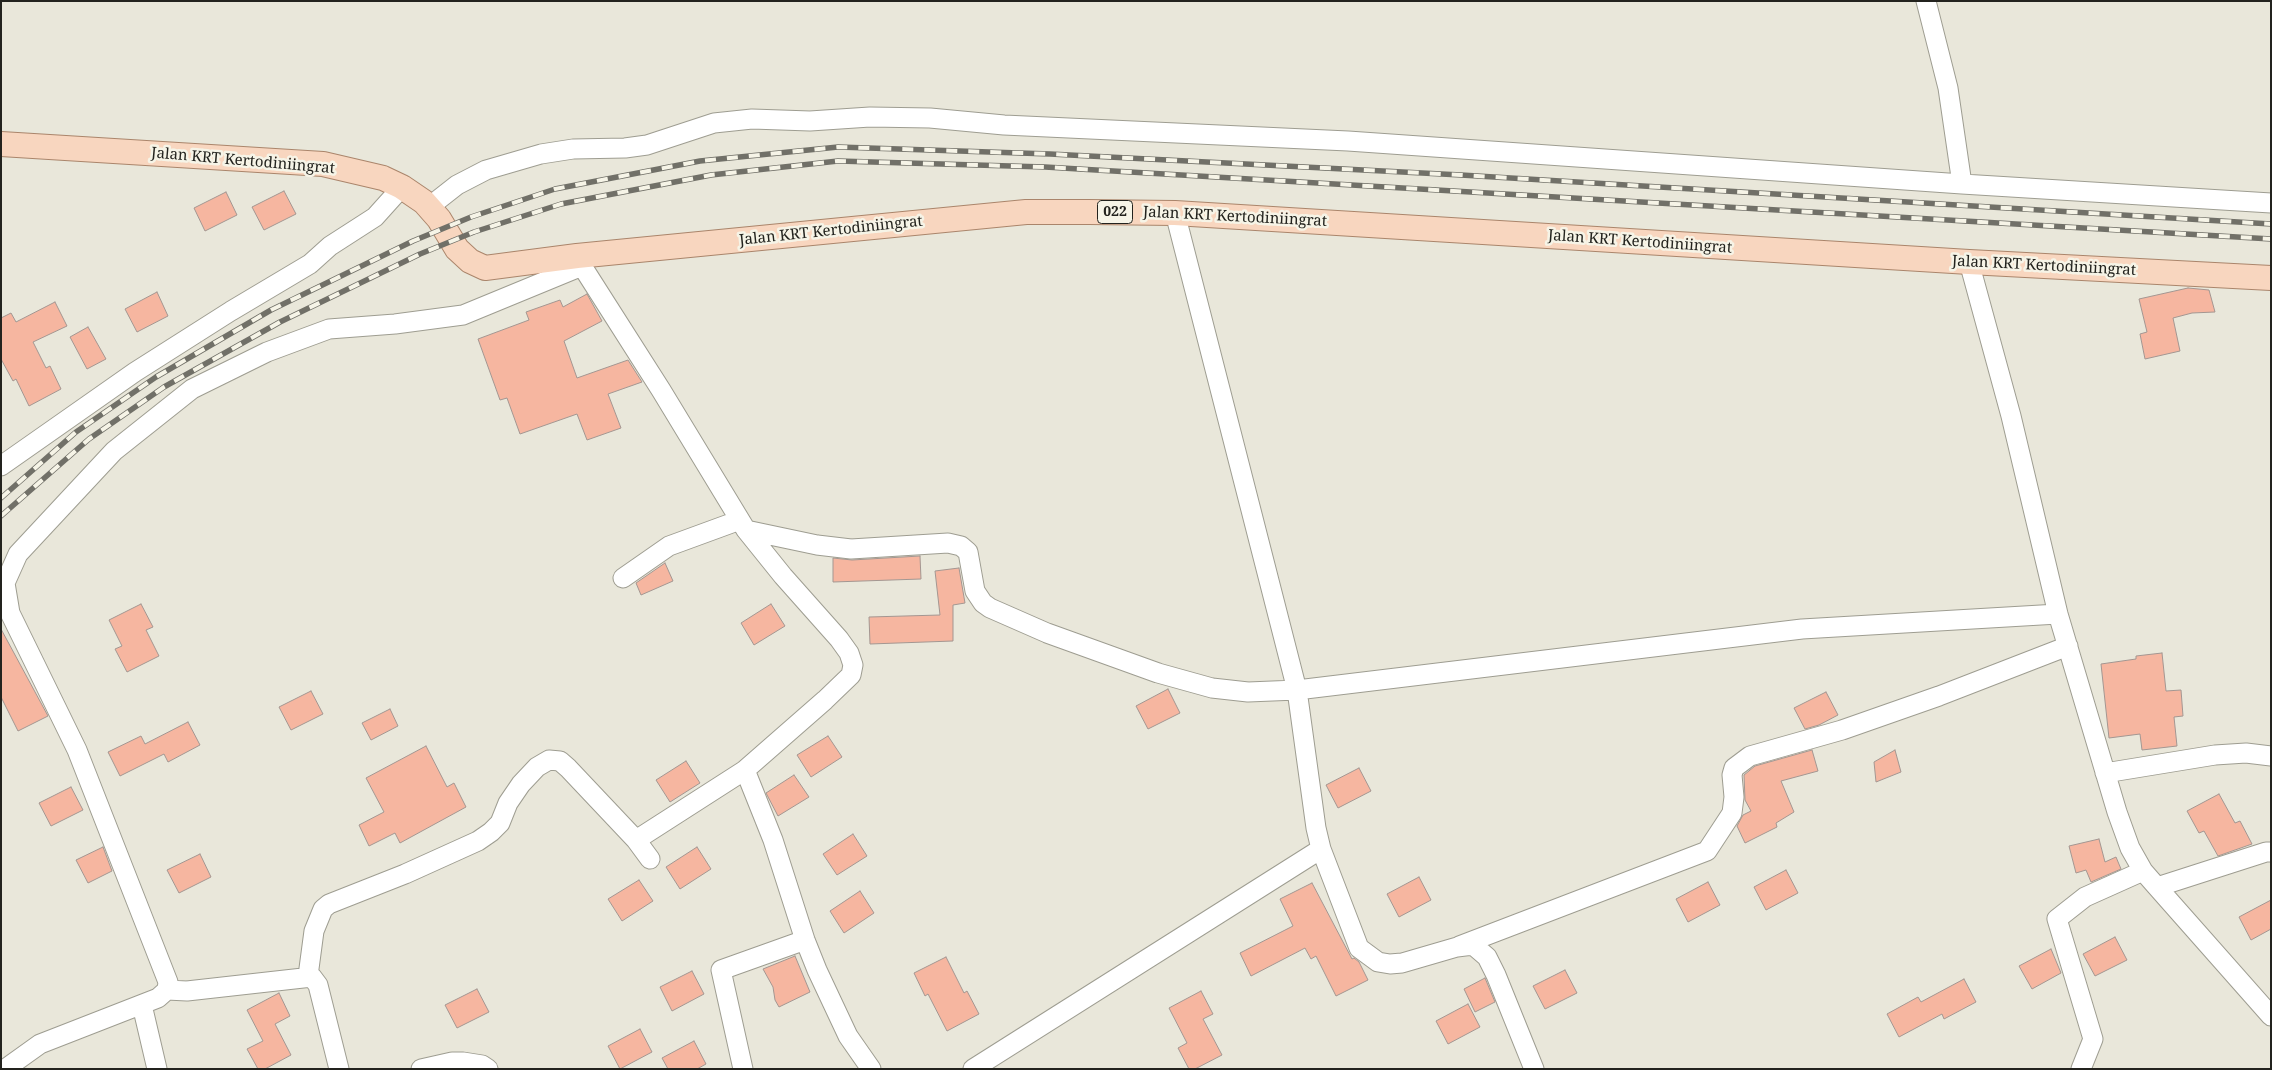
<!DOCTYPE html>
<html>
<head>
<meta charset="utf-8">
<style>
  body { margin:0 }
  #map { position:relative; width:2272px; height:1070px; overflow:hidden; background:#e9e7da; font-family:"Noto Serif",serif }
  canvas { display:block }
  .frame { position:absolute; inset:0; border:2px solid #23231e; pointer-events:none }
</style>
</head>
<body>
<div id="map">
<canvas width="2272" height="1070"></canvas>
<div class="frame"></div>
</div>
<script>
const g = document.querySelector('canvas').getContext('2d');
g.lineJoin = 'round';
function fill(path, color) { g.fillStyle = color; g.fill(path, 'evenodd'); }
const toPath = rows => new Path2D(rows.map(r => 'M' + r).join(''));
function stroke(path, color, width, dash) { g.strokeStyle = color; g.lineWidth = width; g.lineCap = dash ? 'butt' : 'round'; g.setLineDash(dash || []); g.stroke(path); }
function drawText(font, color, halo, rows, align = 'center') {
  g.font = font + ' "Noto Serif",serif'; g.lineWidth = 5; g.setLineDash([]); g.textBaseline = 'middle'; g.strokeStyle = halo; g.fillStyle = color; for (const [text, x, y, turn = 0] of rows) {
    g.save(); g.translate(x, y); g.rotate((+turn || 0) * Math.PI / 180); g.textAlign = isNaN(turn) ? turn : align; if (halo) g.strokeText(text, 0, 0); g.fillText(text, 0, 0); g.restore();
  }
}
const building = toPath([
  [284,191,296,214,264,230,252,207,284,191],
  [226,192,237,215,205,231,194,208,226,192],
  [2188,288,2209,290,2215,312,2192,313,2173,318,2180,351,2145,359,2140,334,2147,332,2139,299,2188,288],
  [157,292,168,316,137,332,125,309,157,292],
  [587,294,602,321,564,341,577,378,628,360,642,382,608,394,621,428,587,440,577,414,520,434,507,398,500,400,478,339,529,320,526,312,560,300,563,307,587,294],
  [55,302,67,326,33,342,46,368,50,366,61,389,29,406,16,379,13,381,1,359,1,318,11,313,16,322,55,302],
  [88,327,106,359,87,369,70,337,88,327],
  [920,556,921,579,833,582,833,558,852,560,920,556],
  [665,563,673,581,641,595,636,583,665,563],
  [959,568,965,603,953,605,953,641,870,644,869,617,940,615,935,571,959,568],
  [141,604,153,627,146,630,159,656,127,672,115,649,122,646,109,620,141,604],
  [771,604,785,626,754,645,741,623,771,604],
  [1,629,48,716,18,731,1,697,1,629],
  [2162,653,2166,691,2181,690,2183,716,2174,717,2177,746,2142,750,2140,734,2109,738,2101,664,2136,659,2136,656,2162,653],
  [1168,689,1180,713,1148,729,1136,706,1168,689],
  [311,691,323,714,291,730,279,707,311,691],
  [1826,692,1838,715,1819,725,1805,729,1794,708,1826,692],
  [390,709,398,726,371,740,362,723,390,709],
  [188,722,200,745,168,762,164,754,120,776,108,752,141,736,145,744,188,722],
  [828,736,842,757,811,777,797,755,828,736],
  [426,746,447,787,454,783,466,807,400,843,395,833,369,846,359,825,384,812,366,778,426,746],
  [1812,750,1818,771,1781,781,1794,812,1776,823,1777,827,1745,843,1737,826,1743,815,1751,811,1745,800,1744,775,1755,766,1812,750],
  [1895,750,1901,772,1876,782,1874,762,1895,750],
  [686,761,700,783,670,802,656,780,686,761],
  [1359,768,1371,791,1338,808,1326,785,1359,768],
  [794,775,809,797,778,816,766,793,794,775],
  [71,787,83,810,51,826,39,803,71,787],
  [2219,794,2235,823,2240,821,2252,844,2218,856,2204,831,2199,833,2187,811,2219,794],
  [853,834,867,856,837,875,823,854,853,834],
  [2099,839,2105,862,2116,857,2121,869,2091,882,2086,870,2076,873,2069,846,2099,839],
  [103,847,112,871,88,883,76,860,103,847],
  [697,847,711,869,680,889,666,867,697,847],
  [200,854,211,877,179,893,167,870,200,854],
  [1786,870,1798,893,1766,910,1754,887,1786,870],
  [1419,877,1431,900,1399,917,1387,894,1419,877],
  [639,880,653,901,622,921,608,899,639,880],
  [1708,882,1720,905,1688,922,1676,899,1708,882],
  [1312,883,1352,959,1354,958,1359,962,1368,980,1336,996,1316,956,1311,959,1305,948,1251,976,1240,953,1293,926,1280,899,1312,883],
  [860,891,874,913,844,933,830,911,860,891],
  [2271,900,2271,929,2251,940,2239,917,2271,900],
  [2115,937,2127,960,2095,976,2083,954,2115,937],
  [2051,949,2061,973,2032,989,2019,966,2051,949],
  [795,956,810,992,779,1007,775,1000,773,987,763,969,795,956],
  [946,957,964,993,967,991,979,1014,947,1031,928,994,925,996,914,973,946,957],
  [1565,970,1577,993,1545,1009,1533,986,1565,970],
  [692,971,704,994,672,1011,660,987,692,971],
  [1485,978,1495,1002,1475,1012,1464,989,1485,978],
  [1964,979,1976,1002,1944,1019,1942,1014,1899,1037,1887,1014,1918,997,1921,1002,1964,979],
  [477,989,489,1012,457,1028,445,1005,477,989],
  [1201,991,1213,1014,1203,1019,1222,1055,1195,1069,1189,1069,1178,1048,1187,1043,1169,1008,1201,991],
  [279,993,290,1016,275,1024,291,1055,265,1069,258,1069,247,1049,263,1041,247,1010,279,993],
  [1468,1004,1480,1027,1448,1044,1436,1021,1468,1004],
  [640,1029,652,1052,620,1069,608,1046,640,1029],
  [694,1041,706,1064,697,1069,668,1069,662,1058,694,1041]
]);
const minor = toPath([
  [1926,1,1948,88,1962,184],
  [429,207,457,185,486,170,541,154,573,149,625,148,647,145,714,123,752,119,810,121,870,117,930,118,1004,125,1348,141,1962,184,2271,203],
  [1175,213,1297,690,1316,828,1321,849,1359,948,1378,962,1390,964,1402,963,1457,947,1473,945,1487,957,1496,975,1534,1069],
  [1969,262,2011,416,2058,614,2117,812,2130,848,2143,871,2157,887,2266,852,2271,852],
  [1,466,135,372,231,311,310,264,330,246,375,217,402,187],
  [746,530,817,545,851,549,948,543,961,546,968,552,975,591,983,603,990,608,1047,633,1158,673,1212,688,1248,692,1297,690,1802,629,2058,614],
  [623,578,669,546,740,520],
  [1,585,5,583,18,554,114,451,192,389,267,352,329,329,395,324,463,315,582,266],
  [745,770,773,840,805,940,817,970,848,1036,871,1069],
  [2105,773,2215,755,2246,753,2271,756],
  [636,840,650,859],
  [2157,887,2271,1016],
  [1459,946,1707,851,1732,813,1734,797,1732,775,1734,768,1750,756,1842,730,1939,696,2068,646],
  [308,976,314,931,323,909,329,904,405,874,478,841,491,832,500,823,508,803,521,784,537,767,549,760,560,761,568,768,636,840,745,770,825,700,851,675,853,665,849,653,839,639,783,576,746,530,661,390,582,266,577,256],
  [167,990,187,991,312,977,318,985,339,1069],
  [142,1005,157,1069],
  [5,1069,40,1044,158,998,167,990,168,982,77,750,10,613,5,583],
  [421,1069,452,1062,463,1062,482,1065,488,1069],
  [743,1069,721,970,805,940],
  [973,1069,1321,849],
  [2081,1069,2093,1039,2057,919,2085,897,2143,871]
]);
const major = toPath([
  [1,144,323,164,383,178,402,187,424,202,439,219,457,249,470,261,485,268,577,256,1026,212,1089,212,1175,213,1969,262,2271,278]
]);
const rail = toPath([
  [1,498,76,432,156,377,271,310,413,241,471,217,555,189,700,161,838,147,1050,154,1461,175,2271,224],
  [1,516,89,439,164,387,280,322,420,254,474,232,561,204,711,175,838,161,1045,167,2271,239]
]);
const shields = [
  [1115,212,35]
];
const shieldNames = [
  ["022",1115,212]
];
const streetNames = [
  ["Jalan KRT Kertodiniingrat",243,161,5],
  ["Jalan KRT Kertodiniingrat",1235,217,3],
  ["Jalan KRT Kertodiniingrat",831,231,-6],
  ["Jalan KRT Kertodiniingrat",1640,242,4],
  ["Jalan KRT Kertodiniingrat",2044,266,3]
];
fill(building, '#f6b6a0');
stroke(building, '#a39691', 1);
stroke(minor, '#9e9d91', 21);
stroke(major, '#aa856b', 26);
stroke(minor, '#fff', 19);
stroke(major, '#f8d6bf', 24);
stroke(rail, '#717068', 5.5);
stroke(rail, '#f6f4e7', 4, [11]);
for (const [x, y, w] of shields) { const box = new Path2D(); box.roundRect(x - w / 2, y - 11.5, w, 23, 4); g.fillStyle = '#f6f4e7'; g.fill(box); stroke(box, '#23231e', 1); }
drawText('bold 14px', '#23231e', null, shieldNames);
drawText('15px', '#23231e', '#f6f4e7', streetNames);
</script>
</body>
</html>
